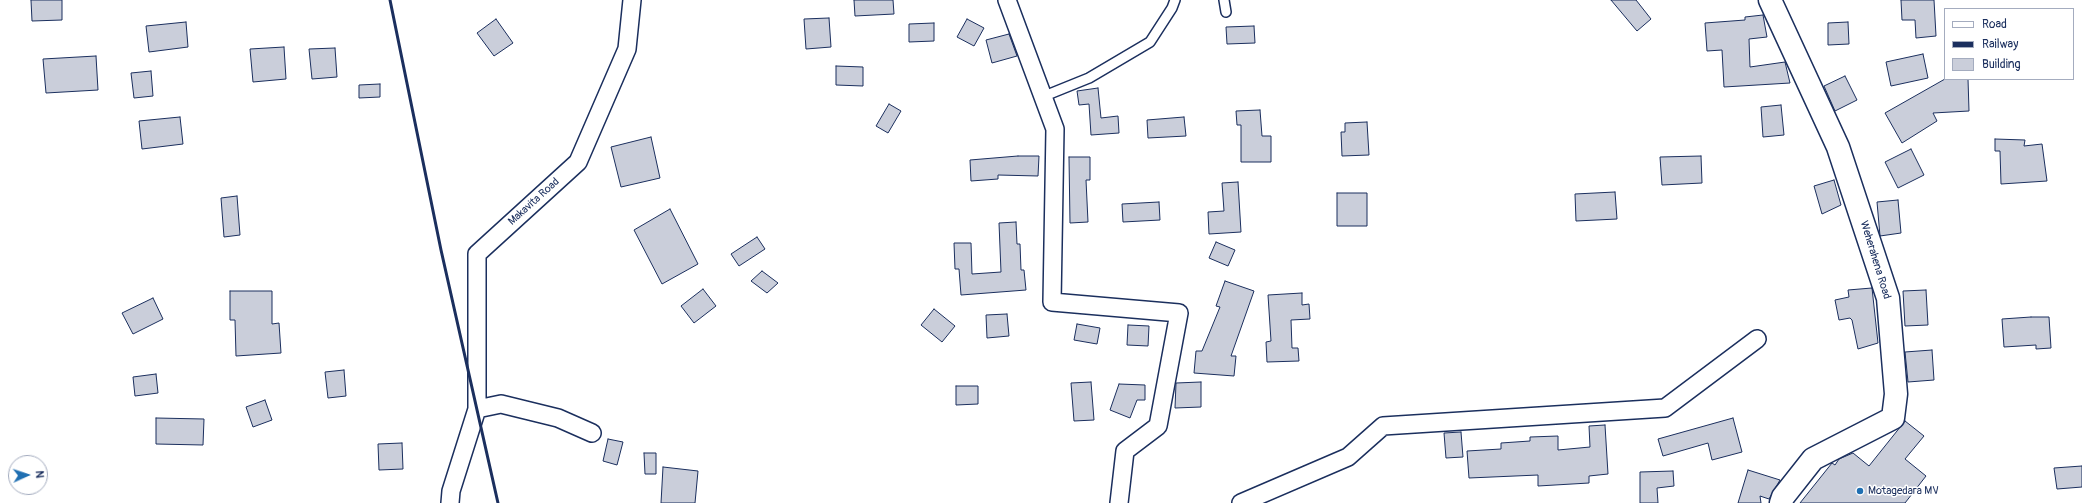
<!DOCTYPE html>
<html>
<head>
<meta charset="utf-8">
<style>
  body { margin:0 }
  #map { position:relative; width:2082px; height:503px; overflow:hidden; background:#fff; font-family:Pangolin,sans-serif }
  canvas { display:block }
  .legend { position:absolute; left:1944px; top:8px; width:130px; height:72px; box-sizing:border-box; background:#fff; border:1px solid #a4acbf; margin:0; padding:5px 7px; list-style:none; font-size:12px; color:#1b2f5e }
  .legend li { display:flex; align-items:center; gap:8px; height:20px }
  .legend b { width:20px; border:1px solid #a4acbf }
  .north { position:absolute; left:8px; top:455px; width:40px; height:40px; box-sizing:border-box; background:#fff; border:1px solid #a4acbf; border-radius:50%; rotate:87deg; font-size:11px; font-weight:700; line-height:16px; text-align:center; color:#1b2f5e }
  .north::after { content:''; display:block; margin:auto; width:14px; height:18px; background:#1f6fb2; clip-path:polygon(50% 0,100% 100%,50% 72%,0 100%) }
</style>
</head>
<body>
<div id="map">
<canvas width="2082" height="503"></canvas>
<ul class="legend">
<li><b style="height:5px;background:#fff"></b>Road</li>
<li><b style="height:5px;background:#1b2f5e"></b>Railway</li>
<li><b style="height:11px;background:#caceda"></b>Building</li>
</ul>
<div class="north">N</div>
</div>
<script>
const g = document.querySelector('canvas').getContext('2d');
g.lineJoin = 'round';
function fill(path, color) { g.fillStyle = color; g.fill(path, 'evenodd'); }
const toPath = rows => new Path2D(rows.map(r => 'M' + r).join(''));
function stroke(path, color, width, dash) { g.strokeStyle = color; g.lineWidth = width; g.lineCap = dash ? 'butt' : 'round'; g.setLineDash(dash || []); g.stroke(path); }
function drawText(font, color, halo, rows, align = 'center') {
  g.font = font + ' Pangolin,sans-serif'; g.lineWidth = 3; g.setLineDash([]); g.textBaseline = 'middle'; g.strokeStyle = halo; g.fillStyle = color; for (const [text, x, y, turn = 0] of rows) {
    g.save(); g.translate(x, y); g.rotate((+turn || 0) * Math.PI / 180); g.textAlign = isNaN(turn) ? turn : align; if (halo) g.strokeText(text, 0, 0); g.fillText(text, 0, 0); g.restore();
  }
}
const building = toPath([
  [31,0,62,0,62,20,32,21,31,0],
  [854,0,893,0,894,14,855,16,854,0],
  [1611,0,1636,0,1651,19,1637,31,1611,0],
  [1901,0,1934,0,1936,36,1916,38,1915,20,1902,20,1901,0],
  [1763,15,1767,37,1749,39,1750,67,1785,62,1790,83,1724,87,1722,50,1707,51,1705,23,1745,20,1745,17,1763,15],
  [829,18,831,47,806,49,804,19,829,18],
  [496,19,513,43,494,56,477,33,496,19],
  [967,19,984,28,974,46,957,37,967,19],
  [186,22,188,47,149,52,146,26,186,22],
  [1848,22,1849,44,1828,45,1828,23,1848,22],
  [934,23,934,41,909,42,909,24,934,23],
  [1254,26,1255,43,1227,44,1226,27,1254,26],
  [1009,34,1017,56,992,63,986,40,1009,34],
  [284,47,286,79,253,82,250,49,284,47],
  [335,48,337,77,312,79,309,49,335,48],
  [1923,54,1928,78,1891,86,1886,62,1923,54],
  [96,56,98,90,46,93,43,59,96,56],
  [836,66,863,67,863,86,836,85,836,66],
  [151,71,153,96,134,98,131,73,151,71],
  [1845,76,1857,100,1835,111,1824,86,1845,76],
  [1945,79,1968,79,1969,111,1933,113,1937,121,1902,143,1885,113,1945,79],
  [380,84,380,97,359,98,359,85,380,84],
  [1098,88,1101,118,1118,116,1119,133,1091,135,1089,104,1079,105,1077,91,1098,88],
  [889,104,901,111,888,133,876,126,889,104],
  [1781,105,1784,135,1763,137,1761,107,1781,105],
  [1260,110,1262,136,1271,136,1271,162,1241,162,1241,125,1237,125,1236,111,1260,110],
  [180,117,183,144,142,149,139,121,180,117],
  [1184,117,1186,136,1148,138,1147,120,1184,117],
  [1367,122,1369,155,1342,156,1341,132,1345,132,1345,123,1367,122],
  [651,137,660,178,621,187,611,147,651,137],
  [1995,139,2025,140,2024,146,2042,144,2047,181,2001,184,2000,151,1995,151,1995,139],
  [1911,149,1924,175,1898,188,1885,162,1911,149],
  [1018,156,1039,156,1038,176,998,175,998,179,971,181,970,160,1018,156],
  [1701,156,1702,183,1662,185,1660,157,1701,156],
  [1069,157,1090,157,1090,180,1086,180,1088,222,1070,223,1069,157],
  [1834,180,1841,205,1822,214,1814,186,1834,180],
  [1238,182,1241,232,1209,234,1208,212,1224,211,1222,183,1238,182],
  [1615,192,1617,219,1576,221,1575,194,1615,192],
  [1337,193,1367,193,1367,226,1337,226,1337,193],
  [237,196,240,235,224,237,221,198,237,196],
  [1898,200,1901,233,1880,236,1877,202,1898,200],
  [1159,202,1160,220,1123,222,1122,204,1159,202],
  [670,209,698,264,662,284,634,230,670,209],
  [1016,222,1017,244,1020,244,1021,270,1024,270,1026,290,961,295,959,269,955,269,954,243,971,243,972,274,1001,272,999,223,1016,222],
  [757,237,765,249,739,266,731,254,757,237],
  [1216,242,1235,250,1228,266,1209,258,1216,242],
  [762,271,778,283,767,293,751,281,762,271],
  [1225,281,1254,291,1231,356,1236,356,1234,376,1194,373,1196,351,1202,351,1220,307,1216,306,1225,281],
  [1872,288,1878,343,1858,349,1852,320,1850,318,1839,320,1835,300,1849,297,1848,290,1872,288],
  [703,289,716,306,694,323,681,306,703,289],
  [1926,290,1928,325,1905,326,1903,291,1926,290],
  [230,291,272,291,272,324,279,323,281,353,236,356,235,320,230,320,230,291],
  [1302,293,1302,305,1309,304,1310,319,1291,320,1292,348,1298,348,1299,361,1267,362,1266,342,1271,341,1268,295,1302,293],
  [153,298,163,319,133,334,122,313,153,298],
  [934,309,955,326,942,342,921,325,934,309],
  [1007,314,1009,336,987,338,986,315,1007,314],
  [2031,317,2049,317,2051,348,2036,349,2036,345,2004,347,2002,319,2031,317],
  [1077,324,1100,328,1097,344,1074,340,1077,324],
  [1128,325,1149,326,1148,346,1127,345,1128,325],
  [1932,350,1934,380,1908,382,1905,352,1932,350],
  [344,370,346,396,328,398,325,372,344,370],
  [156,374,158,393,135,396,133,377,156,374],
  [1091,382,1094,420,1074,421,1071,383,1091,382],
  [1201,382,1201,407,1175,408,1176,383,1201,382],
  [1119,384,1145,385,1145,400,1137,400,1130,418,1110,410,1119,384],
  [956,386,978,386,978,404,956,405,956,386],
  [265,400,272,420,253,427,246,407,265,400],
  [156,418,204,419,203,445,156,444,156,418],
  [1733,418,1742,452,1712,460,1708,443,1663,456,1658,439,1733,418],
  [1905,421,1924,436,1905,459,1926,476,1905,503,1800,503,1832,463,1835,465,1839,459,1853,453,1869,466,1905,421],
  [1605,425,1608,474,1589,476,1589,483,1538,486,1538,475,1469,478,1467,451,1501,449,1501,443,1530,441,1530,437,1558,436,1558,450,1590,447,1589,426,1605,425],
  [1461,432,1463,457,1446,458,1444,433,1461,432],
  [608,439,623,442,617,465,603,461,608,439],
  [402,443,403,469,379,470,378,444,402,443],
  [644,453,656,453,656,474,645,474,644,453],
  [2082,466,2082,487,2057,489,2054,468,2082,466],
  [663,467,698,471,695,503,661,503,663,467],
  [1748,470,1780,480,1769,499,1760,496,1761,503,1738,503,1748,470],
  [1673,471,1674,486,1657,488,1658,503,1640,503,1640,472,1673,471]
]);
const lane = toPath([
  [1224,0,1226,12],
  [1042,97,1089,78,1150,42,1172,8,1175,0]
]);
const street = toPath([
  [1007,0,1055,129,1052,302,1179,313,1158,426,1125,451,1119,503],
  [477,409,501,404,558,418,592,433],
  [450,503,451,491,477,409,477,254,578,162,627,49,632,0],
  [1241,503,1348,457,1383,426,1665,408,1757,339]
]);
const secondary = toPath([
  [1770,0,1838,147,1888,298,1896,394,1893,418,1813,459,1783,497,1781,503]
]);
const rail = toPath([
  [390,0,441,250,498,503]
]);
const markers = [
  [1860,491,4,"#1f6fb2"]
];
const streetNames = [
  ["Makavita Road",534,202,-42],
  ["Weherahena Road",1875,260,73]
];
const poiNames = [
  ["Motagedara MV",1868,491]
];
fill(building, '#caceda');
stroke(building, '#1b2f5e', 1);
stroke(lane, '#1b2f5e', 12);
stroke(street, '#1b2f5e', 20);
stroke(secondary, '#1b2f5e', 25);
stroke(lane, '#fff', 9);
stroke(street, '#fff', 17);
stroke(secondary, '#fff', 22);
stroke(rail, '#1b2f5e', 3);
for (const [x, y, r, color] of markers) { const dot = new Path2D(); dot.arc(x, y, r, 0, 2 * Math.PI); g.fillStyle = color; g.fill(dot); stroke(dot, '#fff', 1.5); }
drawText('11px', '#1b2f5e', '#fff', streetNames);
drawText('11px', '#1b2f5e', '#fff', poiNames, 'left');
</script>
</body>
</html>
